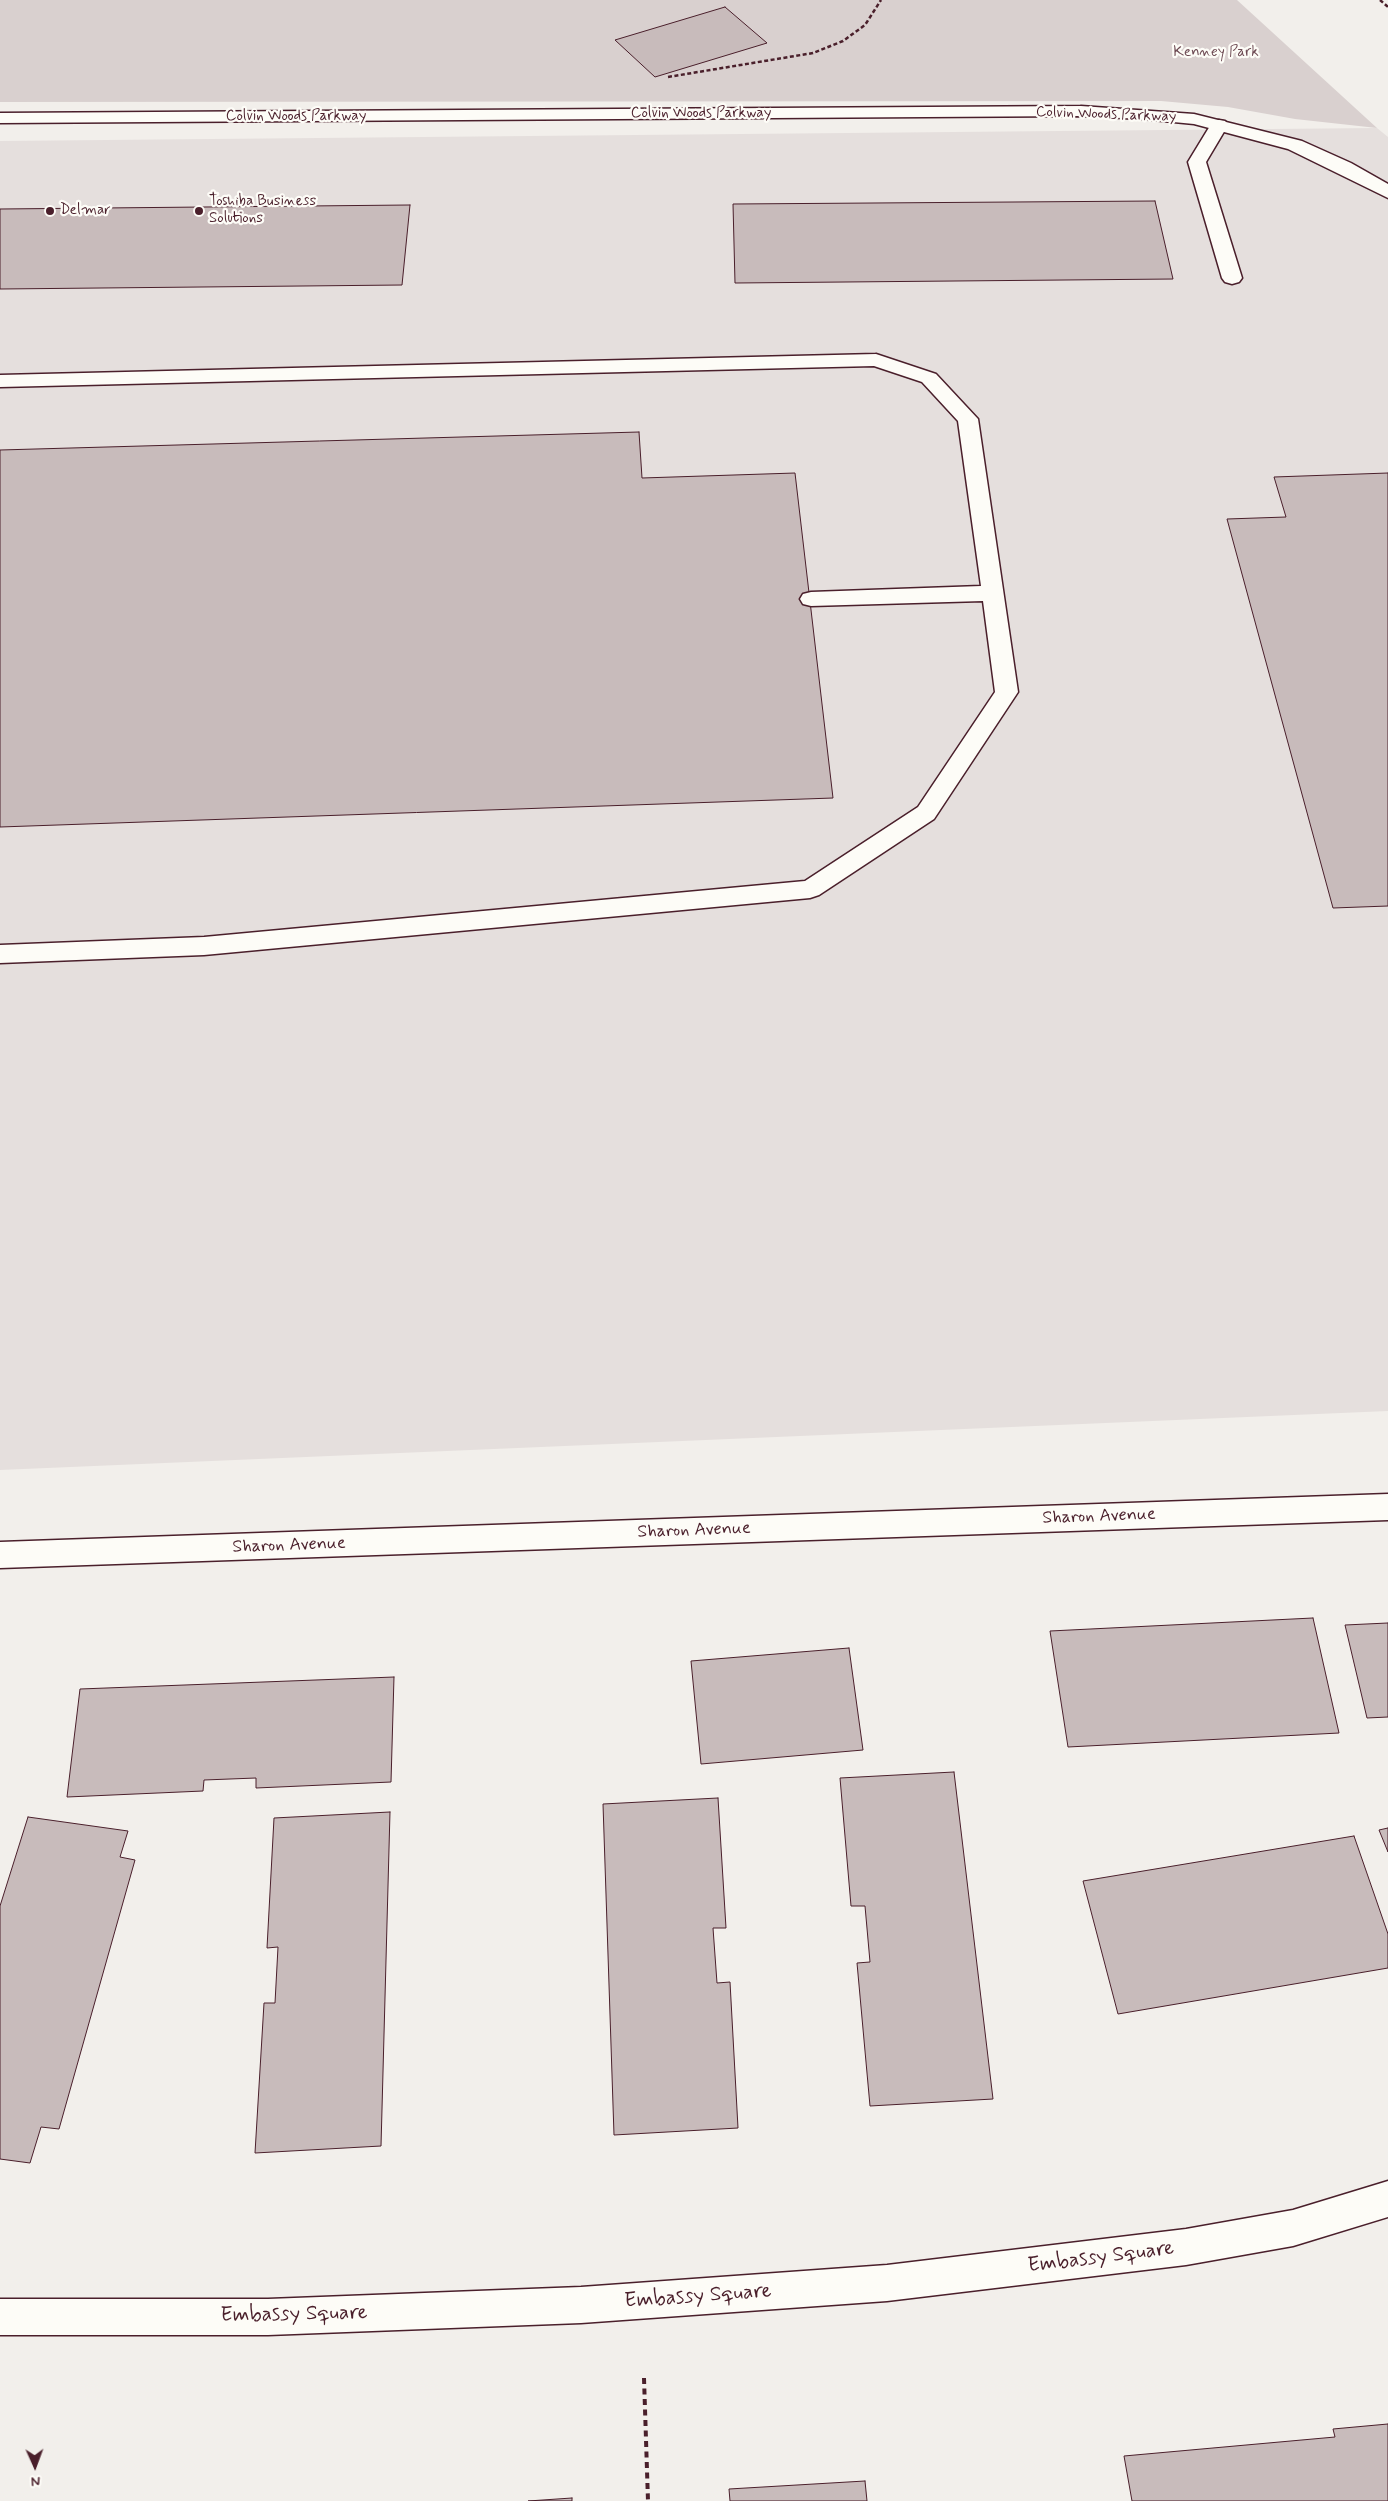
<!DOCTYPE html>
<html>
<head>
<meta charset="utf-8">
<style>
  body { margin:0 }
  #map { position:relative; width:1388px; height:2501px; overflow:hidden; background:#f2efeb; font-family:Mynerve,sans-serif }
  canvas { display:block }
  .north { position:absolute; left:10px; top:2441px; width:50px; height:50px; -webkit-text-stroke:4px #fdfcf7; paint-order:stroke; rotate:178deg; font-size:14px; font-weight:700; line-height:20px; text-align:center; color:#4a1f2b }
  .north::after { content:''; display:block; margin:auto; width:18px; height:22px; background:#4a1f2b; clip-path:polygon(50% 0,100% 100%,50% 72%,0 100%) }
</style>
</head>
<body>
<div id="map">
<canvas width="1388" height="2501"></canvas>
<div class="north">N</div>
</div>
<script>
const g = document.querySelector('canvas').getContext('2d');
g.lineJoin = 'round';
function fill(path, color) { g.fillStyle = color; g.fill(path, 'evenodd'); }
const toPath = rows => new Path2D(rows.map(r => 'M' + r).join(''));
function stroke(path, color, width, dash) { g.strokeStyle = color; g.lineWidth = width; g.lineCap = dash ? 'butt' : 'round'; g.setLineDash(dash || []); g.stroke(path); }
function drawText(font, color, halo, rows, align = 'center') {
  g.font = font + ' Mynerve,sans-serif'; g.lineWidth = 4.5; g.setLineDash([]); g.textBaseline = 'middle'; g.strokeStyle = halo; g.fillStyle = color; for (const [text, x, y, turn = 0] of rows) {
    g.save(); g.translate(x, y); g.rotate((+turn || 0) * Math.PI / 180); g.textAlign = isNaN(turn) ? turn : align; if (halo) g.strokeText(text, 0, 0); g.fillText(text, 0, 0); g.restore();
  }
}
const built = toPath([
  [1377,128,1388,137,1388,1411,0,1470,0,141]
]);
const green = toPath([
  [0,0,1237,0,1377,128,1295,119,1228,107,1161,101,0,102]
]);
const building = toPath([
  [725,7,767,43,655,77,615,40,725,7],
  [1155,201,1173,279,735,283,733,204,1155,201],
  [410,205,402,285,0,289,0,209,410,205],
  [639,432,642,478,795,473,833,798,0,827,0,450,639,432],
  [1388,473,1388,906,1333,908,1227,519,1286,517,1274,477,1388,473],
  [1313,1618,1339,1733,1068,1747,1050,1631,1313,1618],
  [1388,1623,1388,1717,1367,1718,1345,1625,1388,1623],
  [849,1648,863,1750,701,1764,691,1661,849,1648],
  [394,1677,391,1782,256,1788,256,1778,204,1780,203,1791,67,1797,80,1689,394,1677],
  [954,1772,993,2099,870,2106,857,1963,870,1962,865,1906,851,1906,840,1778,954,1772],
  [718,1798,726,1928,713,1928,717,1983,730,1982,738,2128,614,2135,603,1804,718,1798],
  [390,1812,381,2146,255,2153,264,2003,275,2003,278,1947,267,1948,274,1818,390,1812],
  [28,1817,128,1831,120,1857,135,1860,59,2129,41,2127,30,2163,0,2159,0,1906,28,1817],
  [1388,1828,1388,1852,1379,1830,1388,1828],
  [1354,1836,1388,1934,1388,1968,1118,2014,1083,1881,1354,1836],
  [1388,2424,1388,2501,1132,2501,1124,2456,1335,2437,1333,2429,1388,2424],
  [865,2481,867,2501,730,2501,729,2489,865,2481],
  [572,2498,572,2501,528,2501,572,2498]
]);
const pathFar1 = toPath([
  [1380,0,1388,7],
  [668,77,813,53,843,41,865,25,881,0]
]);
const path = toPath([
  [644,2378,648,2501]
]);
const lane = toPath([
  [1219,120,1225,121,1228,125,1206,162,1242,278,1239,282,1232,284,1225,282,1222,278,1188,162,1213,121,1219,120],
  [876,354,936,374,978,419,1018,692,934,819,819,895,810,898,204,955,0,963,0,945,204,937,805,881,918,807,995,692,983,601,811,606,803,604,800,599,803,594,811,592,981,586,958,421,922,382,874,366,0,387,0,375,876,354],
  [1388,1494,1388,1520,0,1568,0,1542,1388,1494]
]);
const street = toPath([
  [1081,106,1194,114,1302,141,1351,163,1388,184,1388,198,1288,149,1194,124,1142,119,1081,116,0,123,0,113,1081,106],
  [1388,2181,1388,2217,1293,2246,1186,2265,887,2301,581,2323,268,2335,0,2335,0,2299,268,2299,581,2287,887,2265,1186,2229,1293,2210,1388,2181]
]);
const markers = [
  [50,211,5,"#4a1f2b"],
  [199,211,5,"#4a1f2b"]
];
const farParknames = [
  ["Kenney Park",1216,53]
];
const farStreetnames = [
  ["Colvin Woods Parkway",701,114],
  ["Colvin Woods Parkway",1106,115,2],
  ["Colvin Woods Parkway",296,117]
];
const farPoinames = [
  ["Toshiba Business",209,202],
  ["Solutions",209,219],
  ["Delmar",60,211]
];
const streetNames = [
  ["Sharon Avenue",1099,1517,-2],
  ["Sharon Avenue",694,1531,-2],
  ["Sharon Avenue",289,1546,-2]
];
const nearStreetnames = [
  ["Embassy Square",1101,2258,-7],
  ["Embassy Square",698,2297,-4],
  ["Embassy Square",294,2315,-1]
];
fill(built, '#e5dfdd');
fill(green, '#d9d0cf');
fill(building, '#c8bbbb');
stroke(building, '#4a1f2b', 1);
stroke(lane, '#4a1f2b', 3);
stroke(street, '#4a1f2b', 3);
stroke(pathFar1, '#4a1f2b', 2.5, [4, 2.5]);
stroke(path, '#4a1f2b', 4, [6, 4.5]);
fill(lane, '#fdfcf7');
fill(street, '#fdfcf7');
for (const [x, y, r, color] of markers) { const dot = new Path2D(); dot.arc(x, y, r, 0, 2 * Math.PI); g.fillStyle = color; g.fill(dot); stroke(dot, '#fdfcf7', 2); }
drawText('15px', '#6e4b54', '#fdfcf7', farParknames);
drawText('15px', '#4a1f2b', '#fdfcf7', farStreetnames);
drawText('15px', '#4a1f2b', '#fdfcf7', farPoinames, 'left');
drawText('18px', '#4a1f2b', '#fdfcf7', streetNames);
drawText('21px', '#4a1f2b', '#fdfcf7', nearStreetnames);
</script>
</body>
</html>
